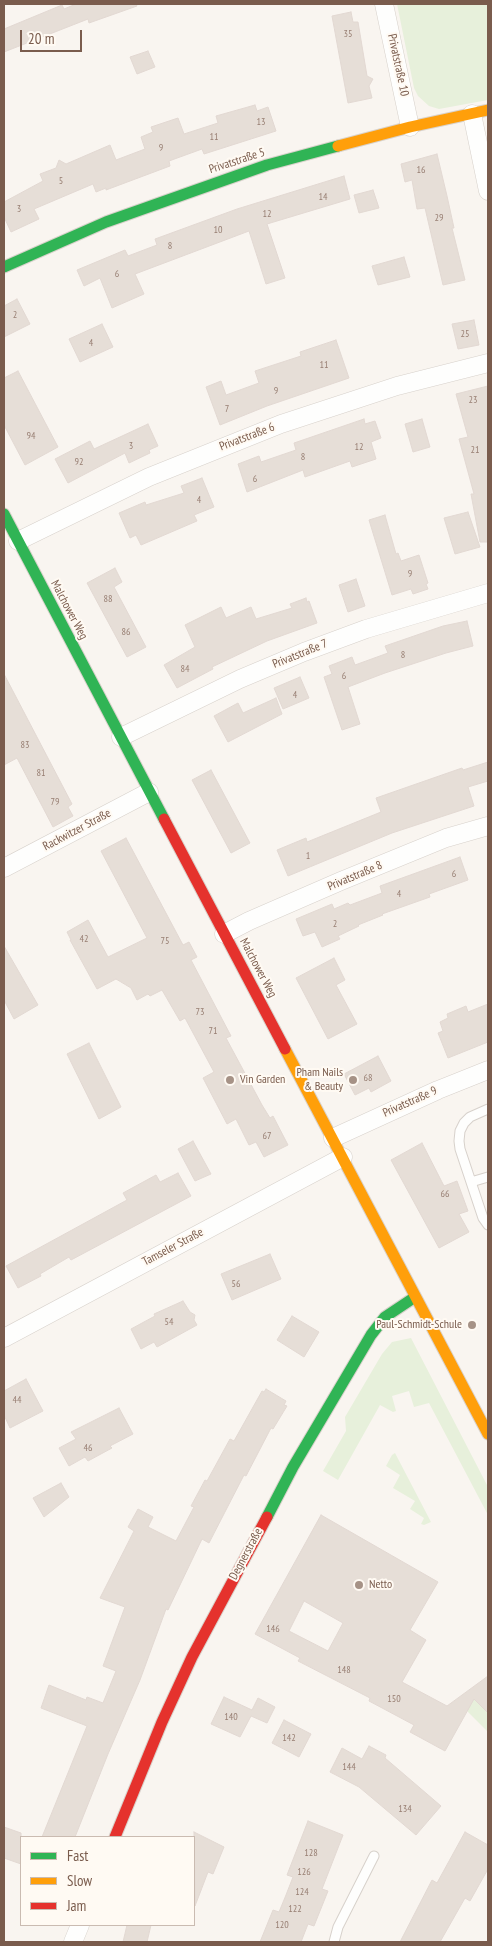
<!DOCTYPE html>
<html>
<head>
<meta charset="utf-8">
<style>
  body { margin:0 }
  #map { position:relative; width:492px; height:1946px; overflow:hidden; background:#f9f5f0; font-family:"PT Sans Narrow",sans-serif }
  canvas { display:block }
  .frame { position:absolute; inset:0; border:5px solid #7a5c4d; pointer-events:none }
  .legend { position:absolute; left:20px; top:1836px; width:175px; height:90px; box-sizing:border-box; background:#fffaf3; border:1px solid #cabbb1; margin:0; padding:6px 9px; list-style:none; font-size:15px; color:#7a5c4d }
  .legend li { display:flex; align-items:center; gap:10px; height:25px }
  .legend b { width:25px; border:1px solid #cabbb1 }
  .scale { position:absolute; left:20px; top:30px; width:62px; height:22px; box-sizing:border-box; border:2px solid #7a5c4d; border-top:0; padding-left:6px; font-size:15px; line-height:18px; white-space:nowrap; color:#7a5c4d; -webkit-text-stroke:4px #fffaf3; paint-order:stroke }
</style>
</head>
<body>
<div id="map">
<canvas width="492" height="1946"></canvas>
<div class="frame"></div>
<ul class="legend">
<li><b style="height:6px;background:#30b455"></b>Fast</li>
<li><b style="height:6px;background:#ff9f0a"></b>Slow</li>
<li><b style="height:6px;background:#e5322d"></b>Jam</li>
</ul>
<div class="scale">20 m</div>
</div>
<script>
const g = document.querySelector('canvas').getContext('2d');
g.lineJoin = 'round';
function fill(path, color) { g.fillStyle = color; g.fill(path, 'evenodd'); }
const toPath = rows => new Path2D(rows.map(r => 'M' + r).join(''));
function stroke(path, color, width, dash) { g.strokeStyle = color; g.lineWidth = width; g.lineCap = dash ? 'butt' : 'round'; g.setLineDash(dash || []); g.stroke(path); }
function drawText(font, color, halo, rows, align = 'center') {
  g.font = font + ' "PT Sans Narrow",sans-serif'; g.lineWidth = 4; g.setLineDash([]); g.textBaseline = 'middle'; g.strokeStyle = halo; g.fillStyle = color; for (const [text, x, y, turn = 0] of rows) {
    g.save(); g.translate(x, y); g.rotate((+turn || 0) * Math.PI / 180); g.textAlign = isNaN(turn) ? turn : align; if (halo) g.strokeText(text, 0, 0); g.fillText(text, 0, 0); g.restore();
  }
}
const green = toPath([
  [397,4,488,4,488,100,439,109,429,106,418,96,414,88],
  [411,1338,488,1487,488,1515,429,1403,414,1407,409,1391,392,1396,396,1411,393,1412,380,1405,338,1480,323,1471,346,1431,345,1417,382,1354,392,1342],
  [395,1453,431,1522,424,1525,421,1524,424,1518,410,1509,415,1501,393,1488,400,1475,386,1466,392,1455],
  [467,1692,488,1713,488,1732,457,1701]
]);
const building = toPath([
  [76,4,136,4,137,6,89,23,88,19,4,52,4,29,62,5,64,9,76,4],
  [351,12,353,22,358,22,367,76,373,79,369,86,372,98,348,103,332,16,351,12],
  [148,51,155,67,137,74,130,57,148,51],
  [255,105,257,111,268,107,276,131,204,154,202,149,169,161,170,166,106,190,106,188,96,192,93,184,34,209,39,219,11,232,4,217,4,202,43,181,40,174,56,168,59,160,66,164,110,145,116,160,145,149,141,137,153,132,151,127,178,118,184,134,218,123,216,116,255,105],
  [437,154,447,196,454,228,452,228,465,280,443,285,425,208,417,209,412,180,405,182,401,164,437,154],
  [344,176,350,199,267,224,285,278,266,284,249,231,135,274,144,294,112,308,100,278,84,286,77,270,125,250,128,256,157,245,155,239,237,209,344,176],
  [373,190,379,208,359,213,354,195,373,190],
  [404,257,410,277,378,285,372,266,404,257],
  [17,299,30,324,4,337,4,306,17,299],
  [474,320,479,345,458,349,452,324,474,320],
  [102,324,113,347,80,362,69,339,102,324],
  [336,340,349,378,267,406,220,425,206,387,221,381,226,395,259,383,255,371,301,356,300,352,336,340],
  [18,371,58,447,25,465,4,425,4,378,18,371],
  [488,386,488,542,480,542,471,494,474,494,459,439,468,437,456,394,488,386],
  [364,419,365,424,375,421,381,438,371,442,376,459,352,467,350,461,305,477,303,470,247,492,238,464,259,456,261,462,296,450,294,443,364,419],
  [422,419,430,447,413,452,405,424,422,419],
  [148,424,158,446,149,450,150,453,129,463,125,453,68,483,55,459,90,441,94,449,148,424],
  [202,478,214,507,194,515,197,521,141,545,136,535,130,538,119,513,145,502,146,505,184,493,181,486,202,478],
  [468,512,480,547,455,554,444,518,468,512],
  [385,515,396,554,398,553,401,561,419,555,428,583,426,584,428,589,413,594,411,589,392,595,369,520,385,515],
  [115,568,122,582,114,587,146,647,127,657,87,583,115,568],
  [356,579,365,606,348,612,339,585,356,579],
  [306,598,307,602,309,601,317,623,267,641,212,667,213,669,177,688,164,665,195,647,185,625,221,607,226,618,251,607,256,619,292,608,290,604,306,598],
  [467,621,473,646,446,653,385,673,348,687,360,724,342,730,324,677,332,674,329,666,352,657,355,665,388,653,385,646,443,626,467,621],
  [4,674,72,804,68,807,73,816,53,827,17,758,4,765,4,674],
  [300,677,309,698,283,709,274,688,300,677],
  [276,698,282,714,228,742,214,716,238,703,243,713,276,698],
  [488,762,488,781,468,787,474,806,392,833,288,876,277,850,306,838,307,842,381,812,376,798,462,768,463,770,488,762],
  [211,770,250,843,231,853,192,780,211,770],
  [126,838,183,945,189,942,197,957,191,960,231,1036,226,1038,262,1105,270,1118,273,1116,288,1145,264,1157,256,1142,249,1145,236,1119,227,1124,203,1078,214,1072,185,1018,180,1021,162,990,150,996,148,994,137,1000,131,988,116,979,97,989,70,940,71,940,67,932,88,920,108,957,147,938,101,851,126,838],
  [460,857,468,880,429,894,430,897,382,914,383,915,358,925,359,926,338,936,340,939,322,947,315,932,303,936,296,919,332,904,334,909,348,903,350,905,382,893,380,886,460,857],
  [4,946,38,1005,14,1019,4,1000,4,946],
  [334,958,345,980,336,985,357,1024,328,1039,296,978,334,958],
  [488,1004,488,1042,448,1058,438,1033,443,1031,440,1022,448,1018,447,1014,466,1006,468,1012,488,1004],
  [89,1043,121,1107,99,1119,67,1054,89,1043],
  [378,1056,391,1081,371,1092,369,1088,355,1095,344,1074,378,1056],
  [193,1141,211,1174,195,1181,178,1149,193,1141],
  [422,1143,444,1186,457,1181,468,1211,459,1214,469,1232,439,1248,391,1160,422,1143],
  [178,1173,191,1196,71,1260,69,1257,40,1274,41,1276,18,1288,6,1266,127,1200,123,1193,156,1175,160,1182,178,1173],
  [270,1254,281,1279,232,1300,221,1274,270,1254],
  [183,1301,190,1312,195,1315,194,1320,197,1325,157,1347,154,1342,141,1349,131,1329,155,1316,154,1314,183,1301],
  [292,1316,319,1332,304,1357,277,1340,292,1316],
  [26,1379,43,1411,10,1428,4,1415,4,1391,26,1379],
  [266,1389,286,1401,284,1405,287,1406,273,1429,271,1428,246,1476,244,1475,209,1543,202,1539,168,1610,166,1609,140,1680,108,1754,75,1837,42,1837,87,1726,41,1708,49,1685,86,1700,87,1697,103,1703,116,1671,103,1666,125,1607,100,1598,134,1531,128,1527,138,1509,153,1517,148,1527,176,1541,194,1507,191,1506,205,1480,207,1481,230,1439,234,1441,262,1391,264,1392,266,1389],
  [119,1408,133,1434,110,1446,112,1448,88,1461,85,1457,69,1466,59,1448,76,1439,71,1432,119,1408],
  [61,1483,69,1497,44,1517,33,1498,61,1483],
  [321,1515,438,1582,410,1630,426,1640,402,1682,447,1706,488,1676,488,1713,474,1699,445,1751,410,1732,414,1725,369,1701,370,1698,298,1661,300,1658,255,1634,321,1515],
  [304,1601,343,1623,328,1651,289,1631,304,1601],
  [224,1697,252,1710,258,1698,275,1707,267,1723,251,1716,240,1737,211,1724,224,1697],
  [284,1720,311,1734,299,1757,272,1743,284,1720],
  [369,1746,386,1755,385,1758,441,1806,416,1835,359,1787,330,1772,342,1748,362,1759,369,1746],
  [308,1821,343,1835,322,1889,328,1891,314,1926,308,1924,301,1942,260,1942,273,1910,279,1912,286,1895,293,1877,287,1875,308,1821],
  [4,1827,21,1833,21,1864,4,1858,4,1827],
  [194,1832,224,1847,213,1874,208,1872,195,1906,194,1832],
  [465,1832,488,1845,488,1869,470,1901,465,1898,440,1942,400,1942,432,1880,437,1883,465,1832],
  [127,1925,151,1925,147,1942,123,1942,127,1925]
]);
const lane = toPath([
  [488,1109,470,1117,464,1123,460,1131,459,1141,460,1149,483,1218,488,1225],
  [471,1182,488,1177],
  [334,1942,338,1927,374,1856]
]);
const street = toPath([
  [384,4,410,127],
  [472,114,488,191],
  [18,541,149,477,281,424,397,386,488,363],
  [121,737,240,679,304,652,366,629,488,593],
  [4,868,149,792],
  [224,934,249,921,341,881,446,838,488,826],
  [333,1138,438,1090,488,1070],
  [4,1338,343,1157],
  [73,1942,80,1925]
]);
const fast = toPath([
  [4,267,106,222,267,165,338,146],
  [4,514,164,819],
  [267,1517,293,1467,371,1335,385,1317,415,1297]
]);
const slow = toPath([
  [338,146,410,127,488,110],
  [285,1049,488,1434]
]);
const jam = toPath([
  [164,819,285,1049],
  [115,1837,162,1722,192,1657,267,1517]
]);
const markers = [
  [230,1080,5,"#a69286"],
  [353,1080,5,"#a69286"],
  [472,1325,5,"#a69286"],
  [359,1585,5,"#a69286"]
];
const numberNames = [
  ["35",348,34],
  ["13",261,122],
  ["11",214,137],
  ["9",161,148],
  ["16",421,170],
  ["5",61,181],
  ["14",323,197],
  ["3",19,209],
  ["12",267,214],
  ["29",439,218],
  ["10",218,230],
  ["8",170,246],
  ["6",117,274],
  ["2",15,315],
  ["25",465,334],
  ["4",91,343],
  ["11",324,365],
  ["9",276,391],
  ["23",473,400],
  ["7",227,409],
  ["94",31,436],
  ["3",131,446],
  ["12",359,447],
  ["21",475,450],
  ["8",303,457],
  ["92",79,462],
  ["6",255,479],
  ["4",199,500],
  ["9",410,574],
  ["88",108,599],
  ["86",126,632],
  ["8",403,655],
  ["84",185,669],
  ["6",344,676],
  ["4",295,695],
  ["83",25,745],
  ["81",41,773],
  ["79",55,802],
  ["1",308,856],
  ["6",454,874],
  ["4",399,894],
  ["2",335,924],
  ["42",84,939],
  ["75",165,941],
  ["73",200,1012],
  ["71",213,1031],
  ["68",368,1078],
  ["67",267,1136],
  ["66",445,1194],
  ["56",236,1284],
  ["54",169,1322],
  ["44",17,1400],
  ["46",88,1448],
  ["146",273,1629],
  ["148",344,1670],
  ["150",394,1699],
  ["140",231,1717],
  ["142",289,1738],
  ["144",349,1767],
  ["134",405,1809],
  ["128",311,1853],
  ["126",304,1872],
  ["124",302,1892],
  ["122",295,1909],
  ["120",282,1925]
];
const streetNames = [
  ["Privatstraße 10",398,65,78],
  ["Privatstraße 5",237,161,-18],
  ["Privatstraße 6",247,437,-21],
  ["Malchower Weg",69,610,62],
  ["Privatstraße 7",300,654,-22],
  ["Rackwitzer Straße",77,830,-28],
  ["Privatstraße 8",355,876,-23],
  ["Malchower Weg",258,968,62],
  ["Privatstraße 9",410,1102,-24],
  ["Tamseler Straße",173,1247,-28],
  ["Degnerstraße",246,1554,-62]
];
const poiNames = [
  ["Pham Nails",343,1073],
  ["& Beauty",343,1087],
  ["Vin Garden",240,1080,"left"],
  ["Paul-Schmidt-Schule",462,1325],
  ["Netto",369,1585,"left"]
];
fill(green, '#e7f0db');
fill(building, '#e6ded7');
stroke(building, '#e2d8d2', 1);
stroke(lane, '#d7d1cb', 11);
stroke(street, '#d7d1cb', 19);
stroke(fast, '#d9d2cb', 13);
stroke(slow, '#d9d2cb', 13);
stroke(jam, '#d9d2cb', 13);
stroke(lane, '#fefefd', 9);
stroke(street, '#fefefd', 18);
stroke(fast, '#30b455', 11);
stroke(slow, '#ff9f0a', 11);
stroke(jam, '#e5322d', 11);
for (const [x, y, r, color] of markers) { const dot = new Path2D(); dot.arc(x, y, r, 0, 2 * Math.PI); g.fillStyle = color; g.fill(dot); stroke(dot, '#fffaf3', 2); }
drawText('10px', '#977e72', null, numberNames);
drawText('12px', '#7a5c4d', '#fffaf3', streetNames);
drawText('12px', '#7a5c4d', '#fffaf3', poiNames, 'right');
</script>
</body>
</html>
